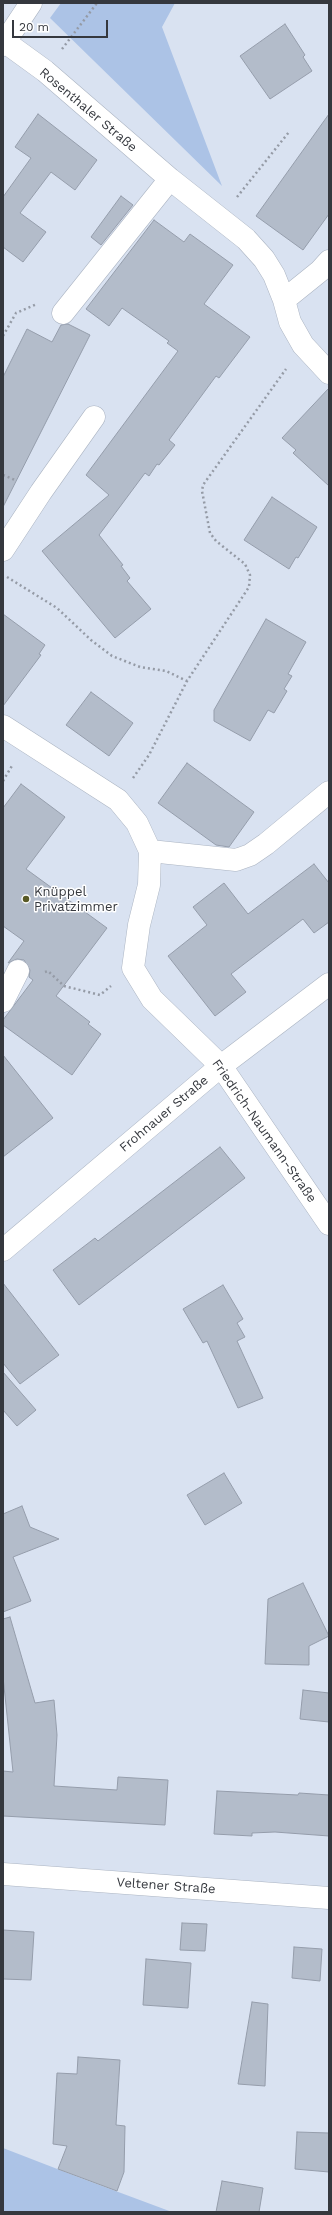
<!DOCTYPE html>
<html>
<head>
<meta charset="utf-8">
<style>
  body { margin:0 }
  #map { position:relative; width:332px; height:2215px; overflow:hidden; background:#d9e2f1; font-family:"Work Sans",sans-serif }
  canvas { display:block }
  .frame { position:absolute; inset:0; border:4px solid #35383e; pointer-events:none }
  .scale { position:absolute; left:12px; top:20px; width:96px; height:18px; box-sizing:border-box; border:2px solid #35383e; border-top:0; padding-left:5px; font-size:12px; line-height:14px; white-space:nowrap; color:#35383e; -webkit-text-stroke:3px #fff; paint-order:stroke }
</style>
</head>
<body>
<div id="map">
<canvas width="332" height="2215"></canvas>
<div class="frame"></div>
<div class="scale">20 m</div>
</div>
<script>
const g = document.querySelector('canvas').getContext('2d');
g.lineJoin = 'round';
function fill(path, color) { g.fillStyle = color; g.fill(path, 'evenodd'); }
const toPath = rows => new Path2D(rows.map(r => 'M' + r).join(''));
function stroke(path, color, width, dash) { g.strokeStyle = color; g.lineWidth = width; g.lineCap = dash ? 'butt' : 'round'; g.setLineDash(dash || []); g.stroke(path); }
function drawText(font, color, halo, rows, align = 'center') {
  g.font = font + ' "Work Sans",sans-serif'; g.lineWidth = 3; g.setLineDash([]); g.textBaseline = 'middle'; g.strokeStyle = halo; g.fillStyle = color; for (const [text, x, y, turn = 0] of rows) {
    g.save(); g.translate(x, y); g.rotate((+turn || 0) * Math.PI / 180); g.textAlign = isNaN(turn) ? turn : align; if (halo) g.strokeText(text, 0, 0); g.fillText(text, 0, 0); g.restore();
  }
}
const green = toPath([
  [61,3,175,3,162,27,222,186,50,18],
  [3,2148,78,2177,172,2212,3,2212]
]);
const building = toPath([
  [285,24,305,55,303,57,312,71,270,99,240,56,285,24],
  [38,114,97,160,75,190,51,172,20,213,46,232,23,262,3,247,3,197,31,158,15,147,38,114],
  [329,114,329,214,303,250,256,216,329,114],
  [121,196,133,205,101,245,91,237,121,196],
  [154,220,184,242,190,234,233,265,204,304,250,337,219,378,216,376,169,440,175,445,159,465,157,464,149,476,145,473,99,535,123,565,121,566,130,578,127,581,151,609,115,638,42,551,109,495,86,475,178,351,167,343,169,341,122,308,109,326,86,309,154,220],
  [68,324,90,335,3,507,3,377,27,329,52,342,61,325,68,324],
  [329,388,329,486,293,453,296,450,282,438,329,388],
  [272,497,317,527,298,558,296,557,289,569,244,540,272,497],
  [3,614,45,645,39,654,41,655,3,706,3,614],
  [266,619,306,642,288,674,292,676,284,689,287,691,274,713,268,710,250,741,214,721,214,710,266,619],
  [91,692,133,723,109,756,66,725,91,692],
  [187,763,254,812,229,847,216,845,158,803,187,763],
  [21,784,65,817,26,869,107,928,56,996,90,1022,88,1024,101,1034,72,1075,3,1025,3,1020,33,980,29,977,30,970,24,960,17,959,8,963,24,941,3,926,3,808,21,784],
  [314,864,329,883,329,922,314,933,303,919,231,974,246,992,215,1016,168,956,207,925,193,907,224,883,248,914,314,864],
  [3,1055,53,1118,3,1157,3,1055],
  [220,1147,245,1178,79,1305,53,1270,95,1238,98,1241,220,1147],
  [3,1283,59,1355,20,1384,3,1363,3,1283],
  [223,1285,243,1319,237,1323,245,1337,237,1341,263,1398,238,1408,207,1341,203,1343,183,1309,223,1285],
  [3,1372,36,1410,17,1426,3,1410,3,1372],
  [224,1473,242,1503,205,1525,187,1495,224,1473],
  [22,1506,30,1527,59,1539,13,1557,31,1601,3,1612,3,1514,22,1506],
  [303,1583,329,1636,309,1646,309,1665,265,1664,268,1599,303,1583],
  [10,1617,35,1703,54,1700,57,1735,54,1786,117,1790,118,1777,168,1780,165,1825,3,1816,3,1771,13,1772,3,1677,3,1619,10,1617],
  [303,1690,329,1693,329,1722,300,1719,303,1690],
  [217,1791,298,1795,299,1793,329,1795,329,1836,275,1832,252,1833,252,1836,214,1834,217,1791],
  [182,1923,207,1924,205,1951,180,1950,182,1923],
  [3,1930,34,1932,31,1980,3,1979,3,1930],
  [294,1947,322,1949,320,1981,292,1978,294,1947],
  [146,1959,191,1963,188,2008,143,2005,146,1959],
  [252,2002,268,2004,265,2086,238,2084,252,2002],
  [78,2057,120,2060,116,2125,125,2126,124,2172,117,2191,58,2169,67,2146,53,2144,57,2073,77,2074,78,2057],
  [297,2132,329,2133,329,2172,295,2169,297,2132],
  [222,2181,263,2188,259,2212,216,2212,222,2181]
]);
const path = toPath([
  [62,49,97,3],
  [237,197,289,132],
  [3,336,16,313,37,304],
  [3,475,15,480],
  [7,577,57,608,91,640,112,656,140,667,166,671,187,681],
  [133,778,149,755,187,681,249,587,250,575,245,564,216,541,210,533,202,491,203,485,286,369],
  [3,781,13,764],
  [45,972,48,971,64,986,100,995,111,986]
]);
const minor = toPath([
  [5,42,45,71,170,179,246,239,264,259,274,275,284,300,290,322,303,345,329,373],
  [3,45,31,3],
  [284,300,320,271,329,261],
  [63,313,170,179],
  [3,550,41,492,94,417],
  [3,726,118,800,137,823,150,851,149,885,139,925,133,968,152,999,221,1066,329,1224],
  [150,851,236,860,250,855,266,844,329,792],
  [3,1001,18,971],
  [3,1250,221,1066,329,984],
  [3,1874,329,1898]
]);
const markers = [
  [26,899,4,"#595a26"]
];
const streetNames = [
  ["Rosenthaler Straße",88,110,40],
  ["Frohnauer Straße",164,1114,-40],
  ["Friedrich-Naumann-Straße",264,1131,55],
  ["Veltener Straße",166,1886,4]
];
const poiNames = [
  ["Knüppel",34,892],
  ["Privatzimmer",34,907]
];
fill(green, '#acc3e6');
fill(building, '#b3bcca');
stroke(building, '#959dab', 1);
stroke(minor, '#abb4c2', 23);
stroke(path, '#959ba6', 2.5, [2, 3]);
stroke(minor, '#fff', 22);
for (const [x, y, r, color] of markers) { const dot = new Path2D(); dot.arc(x, y, r, 0, 2 * Math.PI); g.fillStyle = color; g.fill(dot); stroke(dot, '#fff', 1.5); }
drawText('13px', '#35383e', '#fff', streetNames);
drawText('13px', '#35383e', '#fff', poiNames, 'left');
</script>
</body>
</html>
